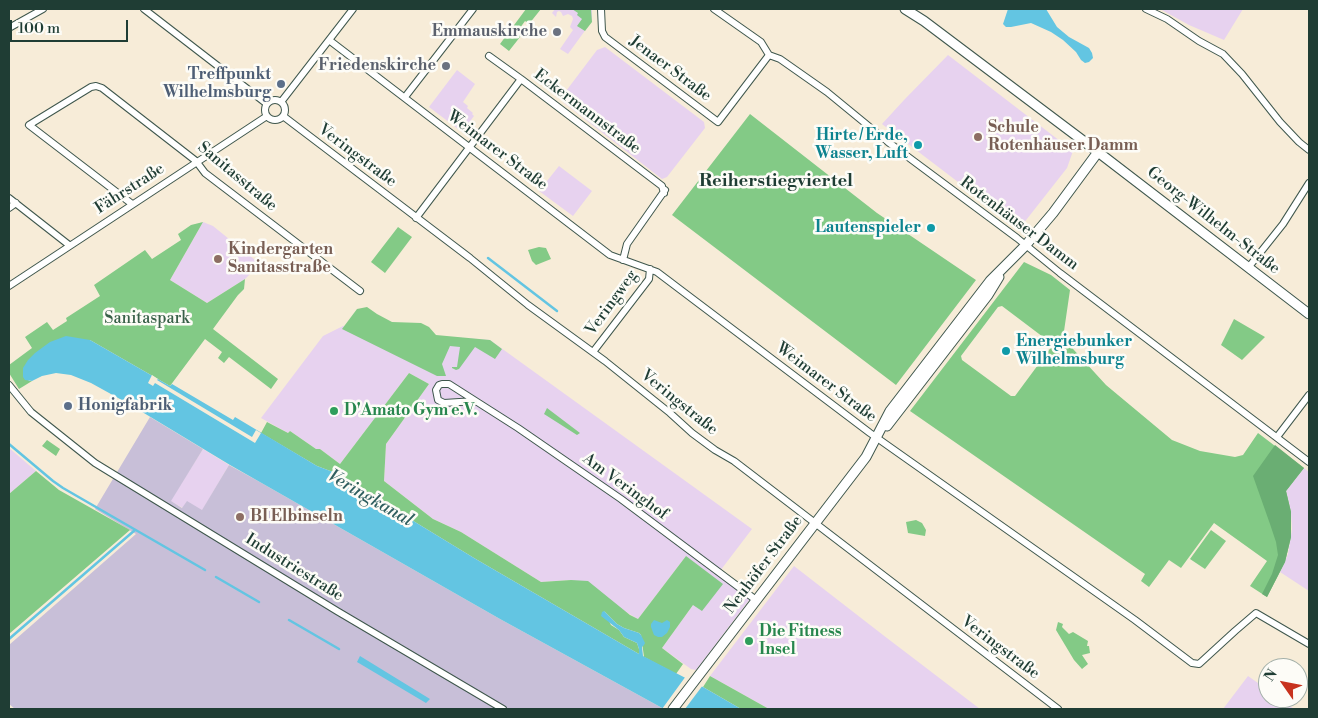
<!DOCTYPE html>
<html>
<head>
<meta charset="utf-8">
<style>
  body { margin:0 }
  #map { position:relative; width:1318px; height:718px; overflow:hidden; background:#f7ecd8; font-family:"Libre Bodoni",serif }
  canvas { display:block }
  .frame { position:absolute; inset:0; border:10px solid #1f3d34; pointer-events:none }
  .north { position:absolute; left:1258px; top:658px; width:50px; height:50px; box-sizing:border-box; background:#fdfcf7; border:1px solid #a4b0a9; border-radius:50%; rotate:303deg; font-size:14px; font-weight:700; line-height:20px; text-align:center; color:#1f3d34 }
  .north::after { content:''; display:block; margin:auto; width:18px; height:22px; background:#c8321e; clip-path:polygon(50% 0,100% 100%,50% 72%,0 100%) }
  .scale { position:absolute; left:10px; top:20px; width:118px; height:22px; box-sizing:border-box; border:2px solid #1f3d34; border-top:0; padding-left:6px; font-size:15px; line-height:18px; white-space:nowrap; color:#1f3d34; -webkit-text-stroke:4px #fdfcf7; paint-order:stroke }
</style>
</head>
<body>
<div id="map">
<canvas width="1318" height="718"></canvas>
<div class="frame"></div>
<div class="north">N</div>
<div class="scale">100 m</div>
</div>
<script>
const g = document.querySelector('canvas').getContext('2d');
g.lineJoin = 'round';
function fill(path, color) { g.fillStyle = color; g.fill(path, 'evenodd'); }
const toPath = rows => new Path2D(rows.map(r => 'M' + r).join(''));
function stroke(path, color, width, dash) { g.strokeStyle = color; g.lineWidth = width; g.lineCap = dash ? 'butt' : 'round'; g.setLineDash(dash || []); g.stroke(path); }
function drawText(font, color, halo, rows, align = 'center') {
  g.font = font + ' "Libre Bodoni",serif'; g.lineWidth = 5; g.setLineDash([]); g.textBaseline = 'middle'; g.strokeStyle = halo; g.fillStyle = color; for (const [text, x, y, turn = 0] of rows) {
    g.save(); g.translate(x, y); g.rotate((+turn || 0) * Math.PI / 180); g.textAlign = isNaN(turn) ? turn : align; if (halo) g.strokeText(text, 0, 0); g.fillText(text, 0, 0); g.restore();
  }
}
const built = toPath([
  [555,9,592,9,592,21,568,54,560,49,573,30,570,27,573,19,572,16,568,14,563,16,561,12,559,11,557,12,556,17,552,13],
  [1160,9,1243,9,1224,40,1189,25],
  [605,47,704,122,705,128,667,177,662,179,563,102,563,95,597,50],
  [948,55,1073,151,1067,168,1023,224,996,211,882,124,904,100],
  [457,70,475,84,463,102,468,106,467,108,473,113,472,114,474,116,462,132,429,107],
  [559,166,592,191,573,216,539,191],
  [203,222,213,226,260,264,245,279,207,303,170,280],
  [343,326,437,373,452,337,490,340,752,529,720,571,753,595,696,670,691,669,684,664,662,648,693,605,686,556,638,619,571,580,541,582,461,532,433,519,384,481,386,444,429,384,409,373,340,464,320,449,316,449,290,431,288,433,261,418,323,336],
  [9,448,36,471,9,494],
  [203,449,229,465,202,511,187,502,183,508,170,501],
  [1304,468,1309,472,1309,591,1280,572,1288,554,1292,529,1291,512,1286,491],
  [794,566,883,635,980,709,769,709,710,676],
  [1248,676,1268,690,1268,698,1279,698,1294,709,1223,709]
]);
const industrial = toPath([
  [150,417,203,449,171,501,182,508,187,501,202,510,229,465,258,481,500,619,664,709,15,709,9,704,9,645,136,534,95,509]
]);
const green = toPath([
  [526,9,541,9,529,24,525,21,520,28,524,32,509,51,500,44],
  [572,9,591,9,592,22,585,31,577,26,582,19,577,15,578,13],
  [750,114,877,213,976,280,896,385,672,215],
  [203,222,170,280,207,303,245,279,244,289,238,295,213,329,278,379,271,389,229,357,224,363,218,358,222,352,205,339,170,386,90,340,28,381,32,381,19,389,9,373,9,365,32,348,25,337,47,322,53,330,67,321,66,318,100,296,94,285,145,250,152,259,181,240,178,234,191,225],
  [398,227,412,237,385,273,371,262],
  [539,247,546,248,551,259,536,265,532,261,528,250],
  [1024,262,1051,275,1070,290,1063,338,1106,385,1172,440,1200,451,1235,457,1243,455,1258,433,1304,468,1286,491,1291,512,1291,537,1285,562,1267,597,1250,586,1267,561,1214,523,1181,568,1169,560,1149,587,1141,581,1145,574,910,411],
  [1002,306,1051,343,1052,346,1015,396,1011,396,962,360,961,356,998,307],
  [367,307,377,314,392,322,421,323,429,327,436,335,490,340,502,349,495,359,475,347,459,369,456,370,452,368,452,367,457,367,460,347,450,346,442,364,446,376,437,376,342,329,357,309],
  [1234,319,1265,337,1242,360,1221,345],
  [409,373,429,384,386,444,384,481,433,519,461,532,541,582,571,580,588,581,630,615,638,619,686,556,723,584,702,611,693,605,662,648,683,664,676,674,644,657,641,635,639,633,624,628,617,624,604,611,611,625,619,630,624,637,637,643,639,649,639,654,474,558,333,472,317,466,261,433,267,422,288,433,290,431,316,449,320,449,340,464],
  [547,408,580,433,577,435,544,414],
  [47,440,60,449,56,456,42,446],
  [36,471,59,490,130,530,9,634,9,494],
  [916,520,922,523,926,530,925,536,908,533,906,522],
  [1211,530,1226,541,1205,569,1190,559],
  [1058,622,1063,624,1062,627,1069,634,1073,632,1088,641,1087,646,1089,646,1090,653,1082,655,1088,664,1082,669,1074,660,1056,630],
  [710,676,769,709,741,709,703,687]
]);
const forest = toPath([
  [1275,445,1304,468,1286,491,1291,512,1291,537,1285,562,1267,597,1262,594,1272,574,1278,555,1276,542,1270,524,1253,476]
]);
const water = toPath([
  [1008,9,1046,9,1057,27,1069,37,1089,48,1092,53,1093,58,1089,62,1085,63,1081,60,1076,52,1063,40,1051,32,1031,23,1011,27,1006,27,1003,24],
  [66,336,90,340,170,386,172,384,233,420,235,417,317,466,333,472,474,558,639,654,639,649,637,643,624,637,619,630,601,616,602,612,604,611,617,624,624,628,639,633,641,635,645,643,644,645,642,647,643,656,703,687,741,709,664,709,500,619,230,465,129,404,91,383,71,375,56,373,42,376,32,381,25,380,23,377,23,368,28,360,35,353,50,342],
  [654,620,662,623,667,620,670,622,670,627,667,633,662,637,658,637,654,635,651,627,651,624],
  [360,656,430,699,426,703,357,662]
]);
const pier = toPath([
  [152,375,158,379,157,380,252,437,256,430,261,433,255,443,155,383,153,386,148,383],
  [686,676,703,685,685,709,662,709]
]);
const stream = toPath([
  [488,258,557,311],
  [9,444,53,481,63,488,205,570],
  [216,577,259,602],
  [289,620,339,649],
  [9,639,135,530]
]);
const street = toPath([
  [144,9,267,104],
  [601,9,602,31,605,37,718,122,769,55],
  [714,9,761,42,769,55,780,59,827,92,888,142,1017,238,1060,273,1309,462],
  [1146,9,1167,19,1199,41,1223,54,1242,74,1280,122,1299,142,1309,150],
  [9,28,43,9],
  [329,40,610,255,657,272,870,433,1135,620,1192,663,1199,664,1235,631,1256,613,1309,644],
  [489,56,521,79,662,186,664,193],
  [405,97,473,9],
  '265 110a10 10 0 1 1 20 0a10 10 0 1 1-20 0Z',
  [281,102,353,9],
  [283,116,470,258,528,305,605,361,670,413,692,433,715,450,734,461,1058,709],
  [9,198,69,245],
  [132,204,29,125,91,87,96,86,102,88,196,161,205,173,360,291],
  [9,208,16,203],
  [416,218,521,79],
  [623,260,627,244,665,190],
  [1248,268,1283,224,1309,183],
  [9,286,267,116],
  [593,352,649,279,650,269],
  [9,385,31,412,95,463,337,611,503,709],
  [475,401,444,403,438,400,436,390,439,385,442,384,449,384,518,428,621,499,756,600],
  [1277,437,1309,395]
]);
const secondary = toPath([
  [905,9,924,21,1098,152,1309,314],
  [887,426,988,295,999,277],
  [673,709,866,457,890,411,990,281,1025,246,1053,213,1098,152]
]);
const markers = [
  [557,32,5,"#6b7280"],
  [446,66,5,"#6b7280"],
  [281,84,5,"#5c6f8a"],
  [978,137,5,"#8d6e63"],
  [918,145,5,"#0f9aa8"],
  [931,228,5,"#0f9aa8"],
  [218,259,5,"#8d6e63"],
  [1006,351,5,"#0f9aa8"],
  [68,406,5,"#5c6f8a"],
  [334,411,5,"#2e9e5b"],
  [240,517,5,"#8d6e63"],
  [749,641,5,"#2e9e5b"]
];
const worshipNames = [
  ["Emmauskirche",547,32],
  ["Friedenskirche",436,66]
];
const streetNames = [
  ["Jenaer Straße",670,69,37],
  ["Eckermannstraße",587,112,37],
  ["Weimarer Straße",497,151,37],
  ["Veringstraße",357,156,37],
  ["Sanitasstraße",237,177,40],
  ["Fährstraße",130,189,-33],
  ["Georg-Wilhelm-Straße",1213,221,38],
  ["Rotenhäuser Damm",1019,224,37],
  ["Veringweg",612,303,-54],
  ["Weimarer Straße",826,383,37],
  ["Veringstraße",679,403,39],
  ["Am Veringhof",625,487,36],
  ["Neuhöfer Straße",764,565,-53],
  ["Industriestraße",294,568,32],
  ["Veringstraße",1000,648,37]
];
const serviceNames = [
  ["Treffpunkt",271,75],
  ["Wilhelmsburg",271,93],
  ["Honigfabrik",78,406,"left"]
];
const educationNames = [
  ["Schule",988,128],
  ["Rotenhäuser Damm",988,146],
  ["Kindergarten",228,250],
  ["Sanitasstraße",228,268],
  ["BI Elbinseln",250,517]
];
const cultureNames = [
  ["Hirte / Erde,",908,136],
  ["Wasser, Luft",908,154],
  ["Lautenspieler",921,228],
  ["Energiebunker",1016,342,"left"],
  ["Wilhelmsburg",1016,360,"left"]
];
const parkNames = [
  ["Sanitaspark",147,319]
];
const leisureNames = [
  ["D'Amato Gym e.V.",344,411],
  ["Die Fitness",759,632],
  ["Insel",759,650]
];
const neighbourhoodNames = [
  ["Reiherstiegviertel",776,182]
];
const waterNames = [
  ["Veringkanal",370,499,30]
];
fill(built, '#e7d2ef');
fill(industrial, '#c8bfd8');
fill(green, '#83ca86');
fill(forest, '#6aae73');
fill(water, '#63c5e2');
fill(pier, '#f7ecd8');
stroke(stream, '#63c5e2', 2.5);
stroke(street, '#3f574d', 8);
stroke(secondary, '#3f574d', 11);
stroke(street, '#fff', 6);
stroke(secondary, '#fff', 9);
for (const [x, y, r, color] of markers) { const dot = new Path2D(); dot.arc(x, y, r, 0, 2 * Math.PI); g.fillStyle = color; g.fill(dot); stroke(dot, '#fdfcf7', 2); }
drawText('bold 16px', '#5b616d', '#fdfcf7', worshipNames, 'right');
drawText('16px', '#1f3d34', '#fdfcf7', streetNames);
drawText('bold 16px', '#4e5e75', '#fdfcf7', serviceNames, 'right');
drawText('bold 16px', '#785e54', '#fdfcf7', educationNames, 'left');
drawText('bold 16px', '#0d838f', '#fdfcf7', cultureNames, 'right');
drawText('16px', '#386048', '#fdfcf7', parkNames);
drawText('bold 16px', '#27864d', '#fdfcf7', leisureNames, 'left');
drawText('bold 18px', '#1f3d34', '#fdfcf7', neighbourhoodNames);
drawText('italic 18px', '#305f60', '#fdfcf7', waterNames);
</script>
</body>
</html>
